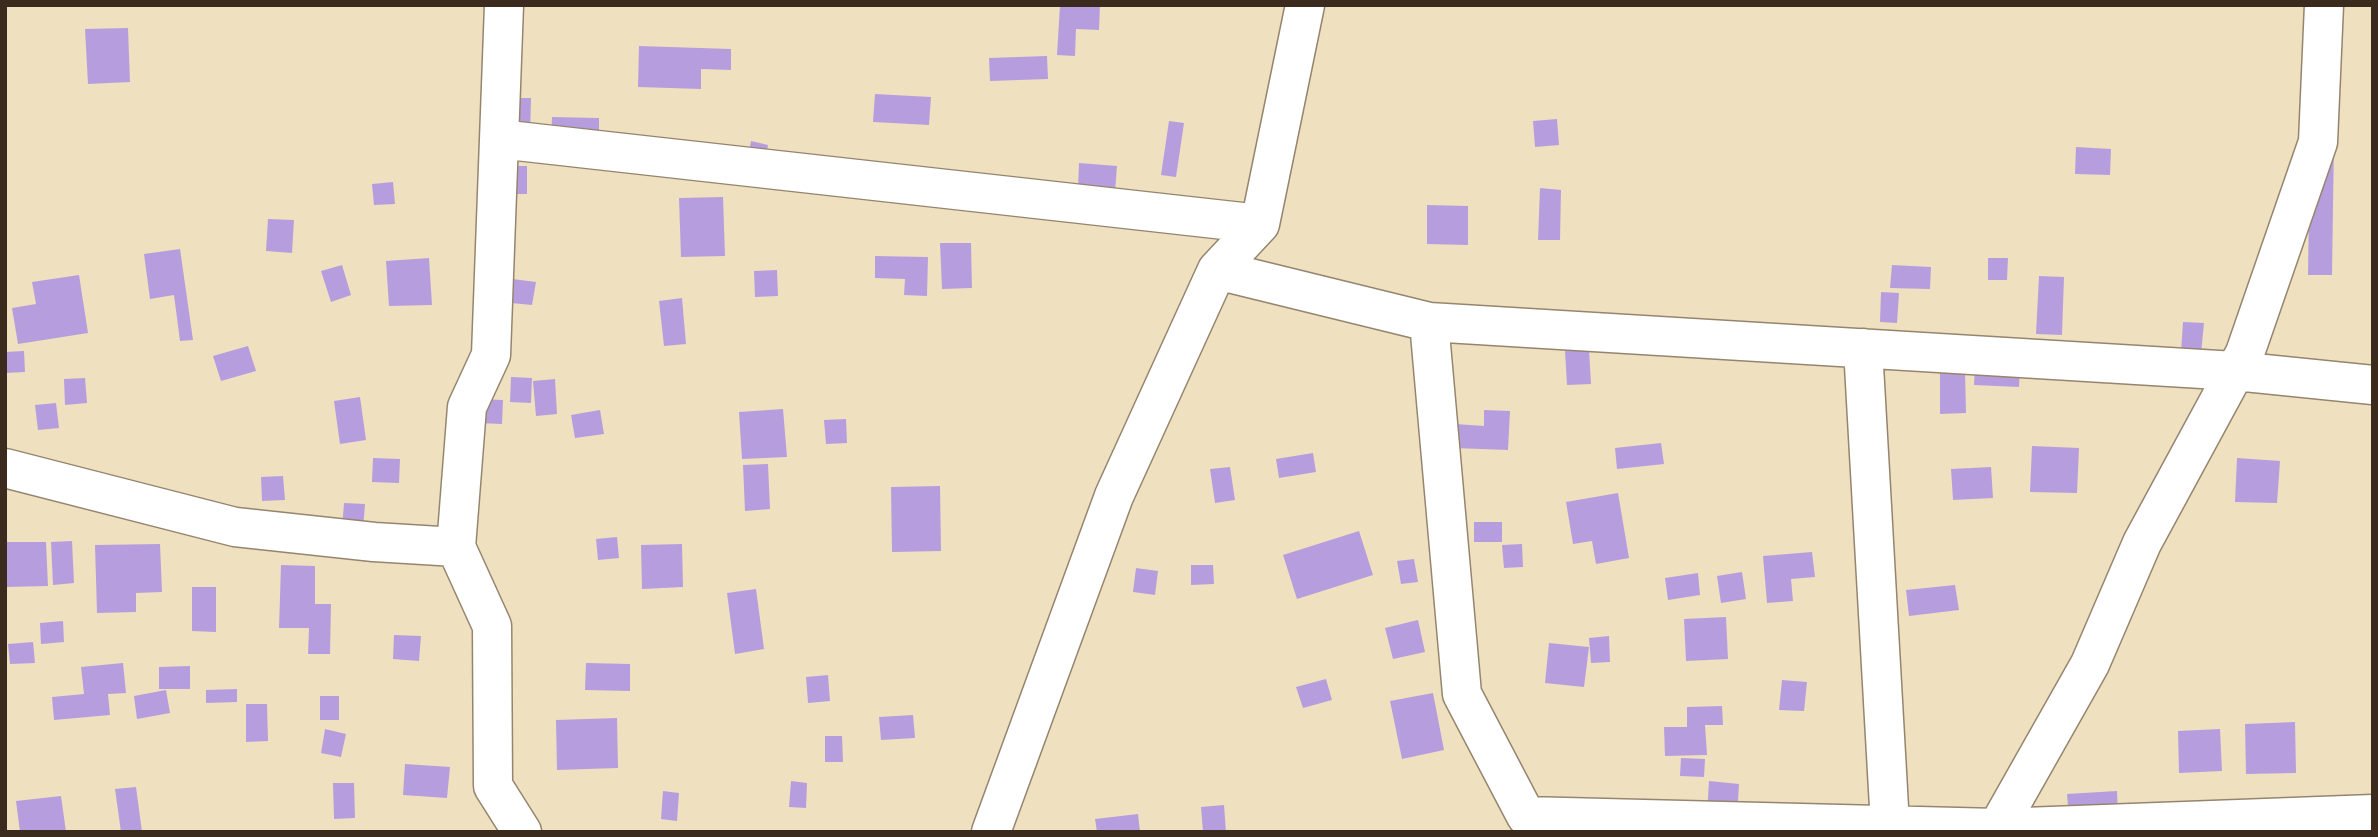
<!DOCTYPE html>
<html>
<head>
<meta charset="utf-8">
<style>
  body { margin:0 }
  #map { position:relative; width:2378px; height:837px; overflow:hidden; background:#efe0c0; font-family:"Playpen Sans",sans-serif }
  canvas { display:block }
  .frame { position:absolute; inset:0; border:7px solid #3b2a1e; pointer-events:none }
</style>
</head>
<body>
<div id="map">
<canvas width="2378" height="837"></canvas>
<div class="frame"></div>
</div>
<script>
const g = document.querySelector('canvas').getContext('2d');
g.lineJoin = 'round';
function fill(path, color) { g.fillStyle = color; g.fill(path, 'evenodd'); }
const toPath = rows => new Path2D(rows.map(r => 'M' + r).join(''));
function stroke(path, color, width, dash) { g.strokeStyle = color; g.lineWidth = width; g.lineCap = dash ? 'butt' : 'round'; g.setLineDash(dash || []); g.stroke(path); }
const building = toPath([
  [1060,5,1100,5,1099,30,1076,29,1075,56,1057,55],
  [128,28,130,82,88,84,85,29],
  [639,46,731,49,731,70,701,69,701,89,638,87],
  [1047,56,1048,79,990,81,989,58],
  [875,94,931,97,929,125,873,122],
  [506,98,531,98,530,138,505,138],
  [552,117,599,118,599,140,551,139],
  [1557,119,1559,145,1535,147,1533,121],
  [1169,121,1184,123,1176,177,1161,175],
  [2310,138,2334,138,2332,275,2308,275],
  [751,141,768,145,764,168,747,164],
  [2076,147,2111,149,2110,175,2075,174],
  [1079,163,1117,166,1115,192,1078,190],
  [499,166,527,166,527,194,499,194],
  [393,182,395,204,374,205,372,184],
  [1540,188,1561,190,1560,240,1538,240],
  [723,197,725,256,681,257,679,198],
  [1427,205,1468,206,1468,245,1427,244],
  [268,219,294,220,292,253,266,251],
  [940,243,971,243,972,288,942,289],
  [180,249,193,340,180,341,174,295,150,299,144,254],
  [875,256,928,257,927,296,904,295,905,279,875,278],
  [429,258,432,305,389,306,386,261],
  [1988,258,2008,258,2007,280,1988,280],
  [342,265,351,295,331,302,321,271],
  [1892,265,1931,267,1930,289,1890,288],
  [777,270,778,296,755,297,754,271],
  [79,275,88,333,18,344,12,308,36,304,32,282],
  [489,276,536,282,532,305,511,303],
  [2039,276,2064,277,2062,335,2036,334],
  [1881,292,1899,293,1897,323,1880,322],
  [682,298,686,344,664,346,659,301],
  [2183,322,2204,323,2201,354,2181,352],
  [248,346,256,371,221,381,213,356],
  [1589,349,1591,384,1567,385,1565,351],
  [24,351,25,372,5,373,5,352],
  [1975,365,2020,368,2019,387,1974,385],
  [1940,371,1965,371,1966,413,1940,414],
  [511,377,532,378,531,403,510,402],
  [85,378,87,403,65,405,64,379],
  [555,379,557,414,536,416,533,381],
  [360,397,366,440,340,444,334,401],
  [480,399,503,400,502,424,479,423],
  [56,403,59,428,38,430,35,405],
  [783,409,787,457,742,459,739,412],
  [600,410,604,434,575,438,571,415],
  [1484,410,1510,411,1508,450,1454,448,1455,424,1484,426],
  [846,419,847,443,826,444,824,420],
  [1661,443,1664,464,1617,469,1615,448],
  [2032,446,2079,448,2077,493,2030,492],
  [1313,453,1316,472,1279,478,1276,459],
  [373,458,400,459,399,483,372,482],
  [2237,458,2280,461,2277,503,2235,502],
  [768,464,770,509,745,511,743,465],
  [1230,467,1235,500,1215,503,1210,469],
  [1991,467,1993,498,1953,500,1951,469],
  [283,476,285,500,262,501,261,477],
  [940,486,941,551,892,552,891,487],
  [1618,493,1629,558,1596,564,1592,541,1573,544,1566,502],
  [344,503,365,504,363,530,342,528],
  [1474,522,1502,522,1502,542,1474,542],
  [1359,531,1373,575,1297,599,1283,555],
  [617,537,619,558,598,560,596,539],
  [72,541,74,583,53,585,51,542],
  [5,542,46,542,48,586,5,587],
  [160,544,162,592,136,593,136,612,97,613,95,545],
  [682,544,683,587,642,589,641,545],
  [1522,544,1523,567,1504,568,1502,545],
  [1812,552,1815,577,1791,579,1793,601,1767,603,1763,556],
  [1414,559,1418,582,1401,584,1397,561],
  [281,565,315,566,315,604,331,604,330,654,308,654,309,628,279,628],
  [1191,565,1213,565,1214,584,1191,585],
  [1136,568,1158,571,1155,595,1133,592],
  [1742,572,1746,599,1721,603,1717,576],
  [1698,573,1700,595,1668,600,1665,578],
  [1955,585,1959,610,1909,616,1906,590],
  [192,587,216,587,216,632,192,631],
  [756,589,764,649,735,654,727,593],
  [1726,617,1728,659,1686,661,1684,619],
  [1418,620,1425,652,1393,659,1385,628],
  [63,621,64,642,41,644,40,623],
  [394,635,421,636,419,661,393,659],
  [1609,636,1610,662,1591,663,1589,638],
  [33,642,35,663,10,664,8,644],
  [1549,643,1589,647,1584,687,1545,683],
  [123,663,126,693,108,694,110,715,54,720,52,697,84,694,81,667],
  [586,663,630,664,630,691,585,690],
  [190,666,190,689,159,689,159,667],
  [828,675,830,701,808,703,806,677],
  [1326,679,1332,700,1303,708,1296,687],
  [1782,680,1807,682,1804,711,1779,710],
  [237,689,237,702,206,703,206,690],
  [166,690,170,713,137,719,134,696],
  [1433,693,1444,750,1402,759,1390,701],
  [320,696,339,696,339,720,320,720],
  [246,704,267,704,268,741,246,742],
  [1722,706,1723,725,1705,725,1707,755,1665,756,1664,727,1687,727,1687,707],
  [913,715,915,738,881,740,879,717],
  [617,718,618,768,557,770,556,720],
  [2295,722,2296,773,2246,774,2245,724],
  [325,729,346,734,341,757,321,753],
  [2220,729,2222,771,2179,773,2178,731],
  [825,736,842,736,843,762,825,762],
  [1681,758,1705,759,1704,777,1680,776],
  [405,764,450,767,447,798,403,795],
  [791,781,807,783,806,808,789,807],
  [1709,781,1739,784,1737,817,1707,814],
  [333,783,354,783,355,818,334,819],
  [136,787,142,832,121,832,115,789],
  [663,791,679,793,677,821,661,819],
  [2117,791,2118,816,2069,818,2067,794],
  [61,796,66,832,20,832,16,801],
  [1224,805,1226,832,1203,832,1201,807],
  [1138,814,1140,832,1097,832,1095,819]
]);
const minor = toPath([
  [499,139,1260,224],
  [1217,270,1429,322,2235,371,2373,385],
  [1429,322,1462,694,1526,816,1997,828,2373,814],
  [1863,348,1890,825],
  [5,468,235,527,374,542,456,547,467,407,491,355,504,5],
  [456,547,492,626,493,786,522,832],
  [991,832,1114,496,1217,270,1260,224,1305,5],
  [1995,832,2090,664,2142,543,2245,353,2318,142,2324,5]
]);
fill(building, '#b69ede');
stroke(minor, '#95856f', 41);
stroke(minor, '#fff', 38);
</script>
</body>
</html>
